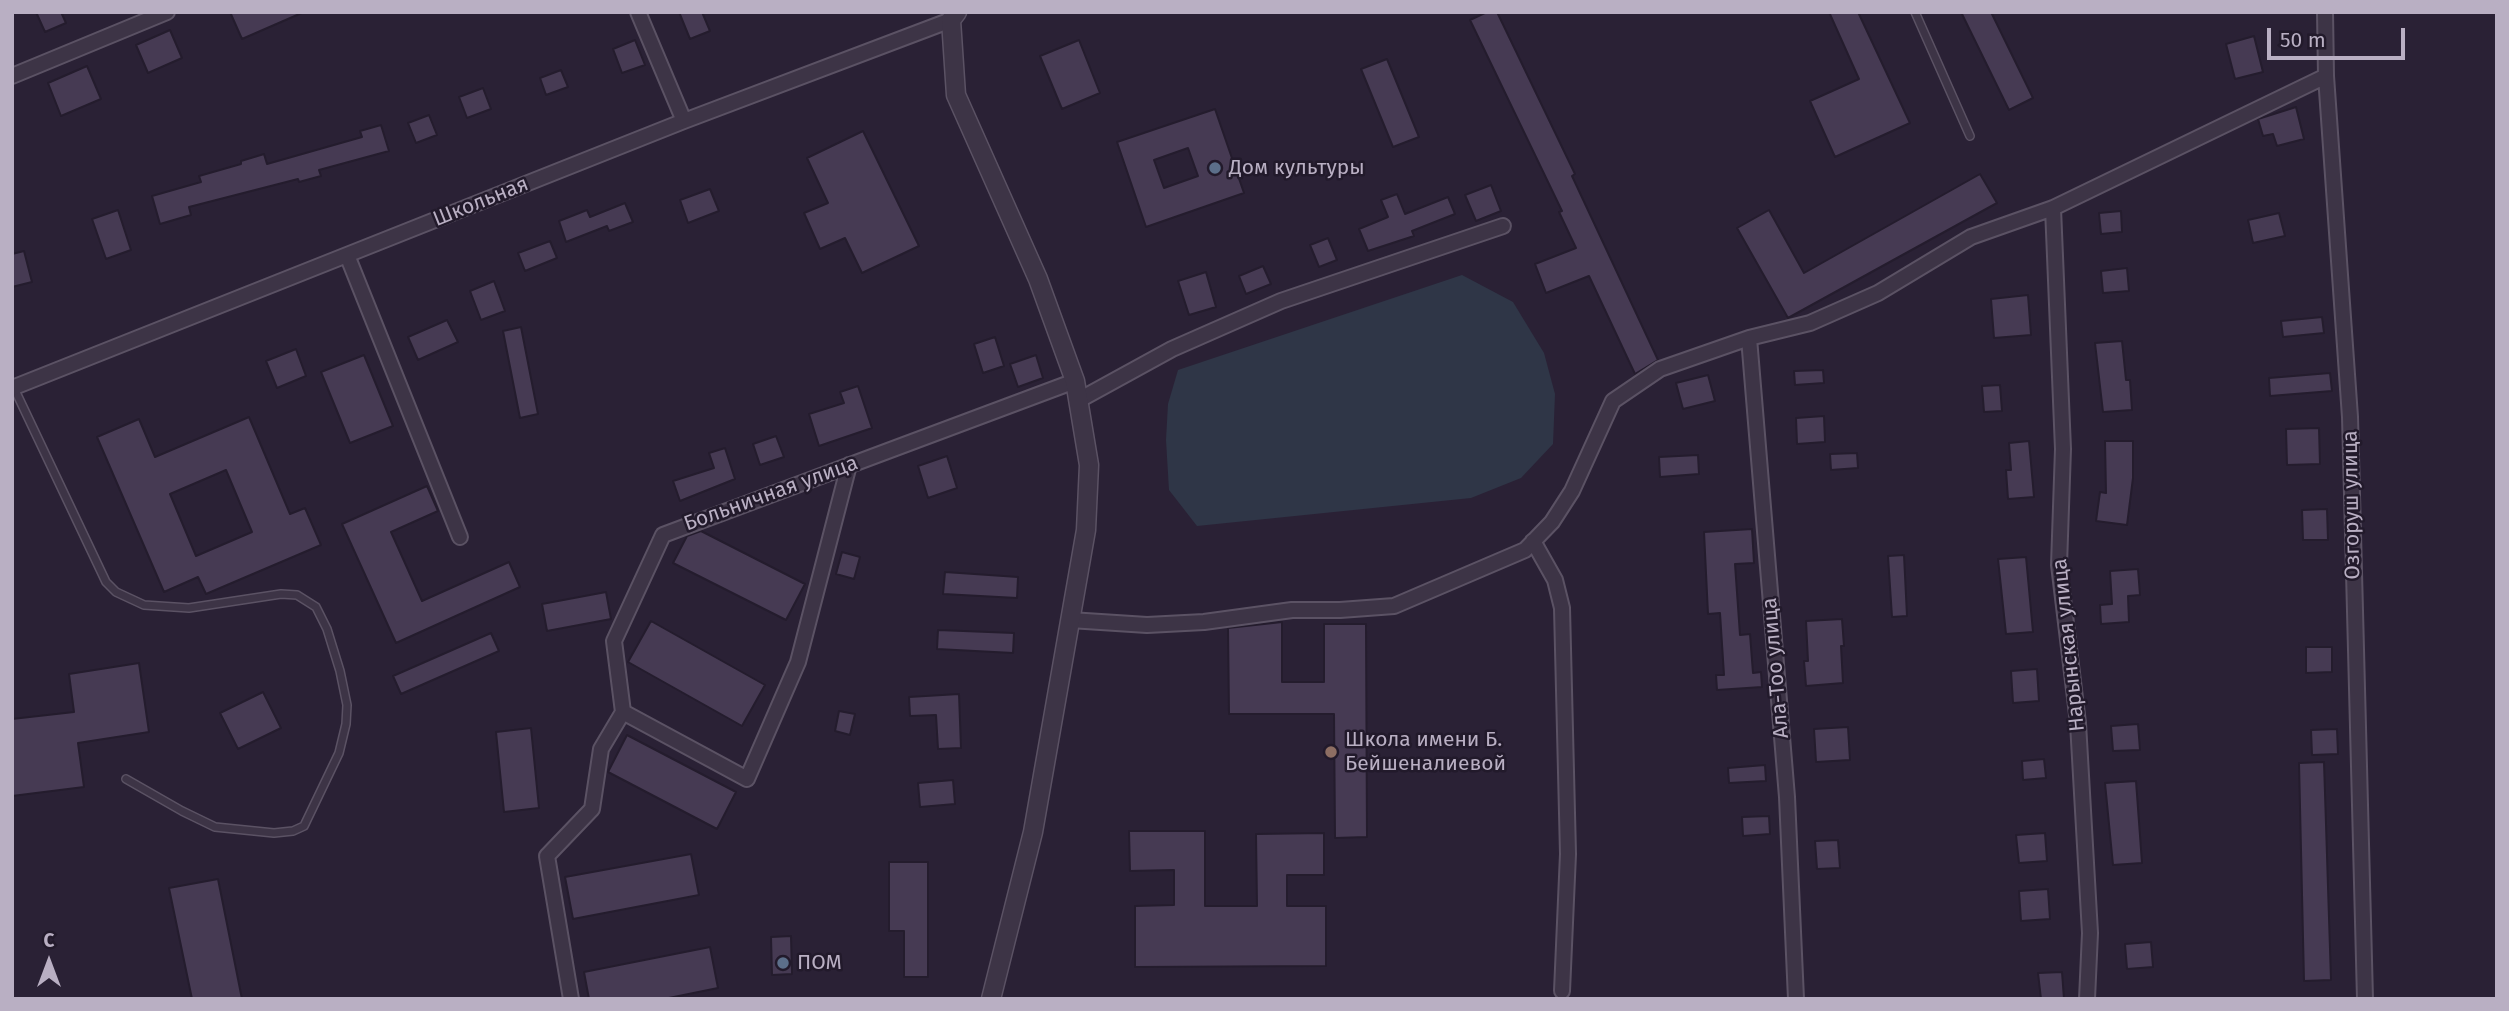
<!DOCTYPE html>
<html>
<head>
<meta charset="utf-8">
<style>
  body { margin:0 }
  #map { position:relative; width:2509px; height:1011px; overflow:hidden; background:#2a2135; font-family:"Fira Sans",sans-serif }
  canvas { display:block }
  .frame { position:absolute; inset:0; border:14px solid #b9afc3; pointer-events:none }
  .north { position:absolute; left:14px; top:927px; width:70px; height:70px; -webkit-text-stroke:5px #221a2b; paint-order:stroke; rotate:0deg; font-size:19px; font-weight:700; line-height:28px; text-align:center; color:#b9afc3 }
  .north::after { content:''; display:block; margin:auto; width:24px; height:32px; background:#b9afc3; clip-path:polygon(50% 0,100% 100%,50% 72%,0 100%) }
  .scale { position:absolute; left:2267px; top:28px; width:138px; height:32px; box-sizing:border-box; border:4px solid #b9afc3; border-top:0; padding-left:9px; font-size:21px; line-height:24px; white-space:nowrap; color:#b9afc3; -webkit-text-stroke:5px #221a2b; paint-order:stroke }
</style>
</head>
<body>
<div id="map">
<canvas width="2509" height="1011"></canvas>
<div class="frame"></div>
<div class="north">С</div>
<div class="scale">50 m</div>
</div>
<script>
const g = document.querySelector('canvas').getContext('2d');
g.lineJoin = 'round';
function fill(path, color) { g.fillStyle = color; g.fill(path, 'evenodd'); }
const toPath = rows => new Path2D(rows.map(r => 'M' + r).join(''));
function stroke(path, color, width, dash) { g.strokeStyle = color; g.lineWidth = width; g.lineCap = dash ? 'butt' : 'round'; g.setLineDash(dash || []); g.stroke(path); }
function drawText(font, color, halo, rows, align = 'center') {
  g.font = font + ' "Fira Sans",sans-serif'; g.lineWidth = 5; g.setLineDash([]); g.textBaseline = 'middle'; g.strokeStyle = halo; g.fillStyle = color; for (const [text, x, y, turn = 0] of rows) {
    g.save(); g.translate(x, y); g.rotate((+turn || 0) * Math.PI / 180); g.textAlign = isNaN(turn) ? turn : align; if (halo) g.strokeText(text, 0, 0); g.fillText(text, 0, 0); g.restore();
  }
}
const green = toPath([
  [1462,275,1513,302,1544,353,1555,394,1553,444,1521,478,1471,498,1197,526,1169,490,1166,440,1168,404,1178,370]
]);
const building = toPath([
  [36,12,61,12,66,23,45,32,36,12],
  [230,12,304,12,242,39,230,12],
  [679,12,702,12,710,31,690,39,679,12],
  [1487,12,1497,12,1575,174,1572,176,1658,360,1635,374,1589,276,1546,293,1535,264,1576,248,1559,212,1562,211,1470,20,1487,12],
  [1829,12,1858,12,1910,123,1835,157,1810,101,1859,79,1829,12],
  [1961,12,1991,12,2033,98,2009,110,1961,12],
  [170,30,182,58,148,73,136,45,170,30],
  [2254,36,2263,72,2235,79,2226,44,2254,36],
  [635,40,645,65,622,73,613,49,635,40],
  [1079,40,1100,93,1062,109,1040,56,1079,40],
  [1387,59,1419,137,1393,147,1361,69,1387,59],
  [87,66,101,99,61,116,48,83,87,66],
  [561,70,568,87,546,95,540,78,561,70],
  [483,88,491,109,467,118,459,97,483,88],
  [2296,107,2304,139,2277,146,2273,134,2263,136,2258,119,2296,107],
  [1215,109,1244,193,1146,227,1117,142,1215,109],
  [1188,148,1198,176,1164,188,1154,160,1188,148],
  [429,115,437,135,416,143,408,123,429,115],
  [381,125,389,151,319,170,321,176,299,182,298,179,189,207,191,215,160,224,152,196,201,182,199,176,241,164,241,161,264,154,267,164,362,137,360,131,381,125],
  [863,131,919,246,862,273,845,238,820,249,804,213,828,203,807,158,863,131],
  [1980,174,1997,203,1788,318,1737,228,1769,210,1804,273,1980,174],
  [1491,185,1501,211,1476,221,1465,195,1491,185],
  [710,189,719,211,688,223,680,200,710,189],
  [1397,194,1405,214,1448,197,1455,214,1412,231,1414,236,1368,251,1359,229,1388,217,1381,200,1397,194],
  [625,203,633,222,609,231,607,226,566,242,559,221,587,210,590,217,625,203],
  [118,210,131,250,106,259,92,219,118,210],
  [2121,211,2122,232,2101,234,2099,213,2121,211],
  [2279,213,2285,236,2253,243,2248,220,2279,213],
  [1328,238,1337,260,1319,267,1310,245,1328,238],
  [550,241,557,258,525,271,518,253,550,241],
  [24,251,32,282,12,287,12,254,24,251],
  [1263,266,1271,284,1246,294,1239,276,1263,266],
  [2127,268,2129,291,2103,293,2101,271,2127,268],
  [1206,272,1216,307,1189,315,1178,281,1206,272],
  [494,281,505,311,481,320,470,291,494,281],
  [2028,295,2031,335,1994,338,1991,299,2028,295],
  [2322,317,2324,333,2283,337,2281,321,2322,317],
  [447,320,458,342,418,360,408,337,447,320],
  [521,327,538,414,520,418,503,331,521,327],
  [995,337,1004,366,983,373,974,344,995,337],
  [2122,341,2126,380,2130,380,2132,410,2103,412,2095,343,2122,341],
  [296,349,306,376,277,388,266,361,296,349],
  [364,355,393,426,350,443,321,372,364,355],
  [1036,355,1043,378,1018,387,1010,364,1036,355],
  [1823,370,1824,383,1795,385,1794,371,1823,370],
  [2330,373,2332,391,2270,396,2269,378,2330,373],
  [1708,375,1715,401,1683,409,1676,383,1708,375],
  [2000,385,2002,411,1984,412,1982,386,2000,385],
  [858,386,872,428,819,446,809,414,844,403,840,392,858,386],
  [1824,416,1825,442,1797,444,1796,418,1824,416],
  [249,417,290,514,305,508,321,545,206,594,198,577,164,592,97,437,139,419,155,457,249,417],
  [226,470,252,532,196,556,170,494,226,470],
  [2319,428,2320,464,2287,465,2286,429,2319,428],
  [776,436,784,457,760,465,753,444,776,436],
  [2029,441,2034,497,2008,499,2006,470,2011,470,2009,443,2029,441],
  [2105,441,2133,441,2133,478,2127,525,2096,521,2100,492,2106,493,2105,441],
  [725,448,735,479,680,501,673,481,714,468,709,453,725,448],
  [1857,453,1858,468,1831,470,1830,454,1857,453],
  [1698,455,1699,474,1660,477,1659,457,1698,455],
  [947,456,957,488,928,498,918,466,947,456],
  [427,486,438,511,391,532,422,601,509,562,520,587,396,643,342,524,427,486],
  [2327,509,2328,540,2303,540,2302,510,2327,509],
  [1752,529,1754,563,1735,564,1740,635,1750,634,1753,673,1761,672,1762,687,1717,690,1716,675,1724,675,1720,613,1708,614,1704,532,1752,529],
  [701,531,805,584,786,620,673,563,687,536,701,531],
  [842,552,860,557,854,579,836,574,842,552],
  [1904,555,1907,616,1892,617,1888,556,1904,555],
  [2026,557,2033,632,2006,634,1998,559,2026,557],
  [2138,569,2140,595,2128,596,2129,622,2101,624,2100,605,2112,604,2110,571,2138,569],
  [945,572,1018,577,1017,598,943,594,945,572],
  [606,592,611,619,547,631,542,604,606,592],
  [1842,619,1844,646,1841,646,1843,683,1806,686,1804,661,1808,661,1806,621,1842,619],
  [651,621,765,685,742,726,628,662,651,621],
  [1282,622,1282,682,1324,682,1324,624,1366,624,1367,837,1335,838,1334,714,1229,714,1228,628,1282,622],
  [938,630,1014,633,1013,653,937,649,938,630],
  [491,633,499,651,401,694,393,676,491,633],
  [2306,647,2332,647,2332,672,2306,673,2306,647],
  [139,663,149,732,78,743,84,787,12,796,12,719,74,712,69,674,139,663],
  [2037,669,2039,701,2013,703,2011,671,2037,669],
  [263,692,281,728,238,749,220,713,263,692],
  [959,694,961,748,938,749,936,715,910,716,909,697,959,694],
  [839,711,855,714,850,735,835,731,839,711],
  [2138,724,2140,750,2113,751,2111,726,2138,724],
  [1848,727,1850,760,1816,762,1814,729,1848,727],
  [531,728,539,808,504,812,496,732,531,728],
  [2337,729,2338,754,2312,755,2311,730,2337,729],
  [627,735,736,792,717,829,608,772,627,735],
  [2044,759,2046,778,2023,780,2022,761,2044,759],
  [2324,762,2331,980,2304,981,2299,763,2324,762],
  [1765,765,1766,781,1729,783,1728,768,1765,765],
  [953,780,955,804,920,807,918,783,953,780],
  [2136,781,2142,863,2113,865,2105,783,2136,781],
  [1769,816,1770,834,1743,836,1742,817,1769,816],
  [1129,831,1205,831,1205,906,1257,906,1256,834,1324,833,1324,875,1287,875,1287,906,1326,906,1326,966,1135,967,1135,906,1174,905,1174,870,1130,871,1129,831],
  [2045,833,2047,861,2019,863,2016,835,2045,833],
  [1838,840,1840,868,1817,869,1815,841,1838,840],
  [691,854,699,895,573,919,565,877,691,854],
  [889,862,928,862,928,977,904,977,904,931,889,931,889,862],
  [218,879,242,999,192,999,169,888,218,879],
  [2048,889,2050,919,2021,921,2019,891,2048,889],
  [791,936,792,974,772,975,771,937,791,936],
  [2151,942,2153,967,2127,969,2125,944,2151,942],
  [710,947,718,988,664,999,589,999,584,972,710,947],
  [2062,972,2064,999,2041,999,2038,973,2062,972]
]);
const service = toPath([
  [1915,12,1970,136],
  [14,388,106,582,116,592,144,605,189,608,281,594,297,595,316,607,327,629,340,671,347,705,346,724,339,753,304,826,293,831,274,833,215,827,182,811,126,779]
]);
const minor = toPath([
  [638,12,684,121],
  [2325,12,2326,76,2350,417,2365,999],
  [12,76,167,12],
  [2053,208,2063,449,2059,565,2078,723,2090,933,2087,999],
  [347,255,460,537],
  [1749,338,1787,797,1796,999],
  [12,388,684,121,951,20],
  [1079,400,1172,349,1281,301,1503,226],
  [1533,541,1555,580,1562,608,1568,854,1562,991],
  [1070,620,1147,625,1204,622,1292,610,1340,610,1394,606,1525,550,1552,522,1572,491,1613,401,1660,369,1749,338,1810,323,1878,293,1971,237,2053,208,2326,76],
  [623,712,747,779,798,662,849,465],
  [571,999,547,856,592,809,601,749,623,712,614,641,663,535,1075,381]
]);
const tertiary = toPath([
  [957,12,951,20,956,95,1038,279,1075,381,1089,465,1086,530,1033,832,991,999]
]);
const markers = [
  [1215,168,7,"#5c6f8a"],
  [1331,752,7,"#8d6e63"],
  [783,963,7,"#5c6f8a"]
];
const poiNames = [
  ["Дом культуры",1229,168],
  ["Школа имени Б.",1345,740],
  ["Бейшеналиевой",1345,764],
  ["ПОМ",797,963]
];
const streetNames = [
  ["Школьная",481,202,-22],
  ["Больничная улица",771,494,-20],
  ["Озгоруш улица",2352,505,-91],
  ["Нарынская улица",2069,645,-96],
  ["Ала-Тоо улица",1776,668,-95]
];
fill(green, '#2f3647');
fill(building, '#463a53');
stroke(building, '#241c2d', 2);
stroke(service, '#5b5264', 10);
stroke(minor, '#5b5264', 18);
stroke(tertiary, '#5b5264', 21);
stroke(service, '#3d3446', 7);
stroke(minor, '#3d3446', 14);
stroke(tertiary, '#3d3446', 18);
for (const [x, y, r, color] of markers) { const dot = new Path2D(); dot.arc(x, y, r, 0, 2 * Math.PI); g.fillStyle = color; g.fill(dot); stroke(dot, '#221a2b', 2.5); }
drawText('21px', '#b9afc3', '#221a2b', poiNames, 'left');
drawText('21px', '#b9afc3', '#221a2b', streetNames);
</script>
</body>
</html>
